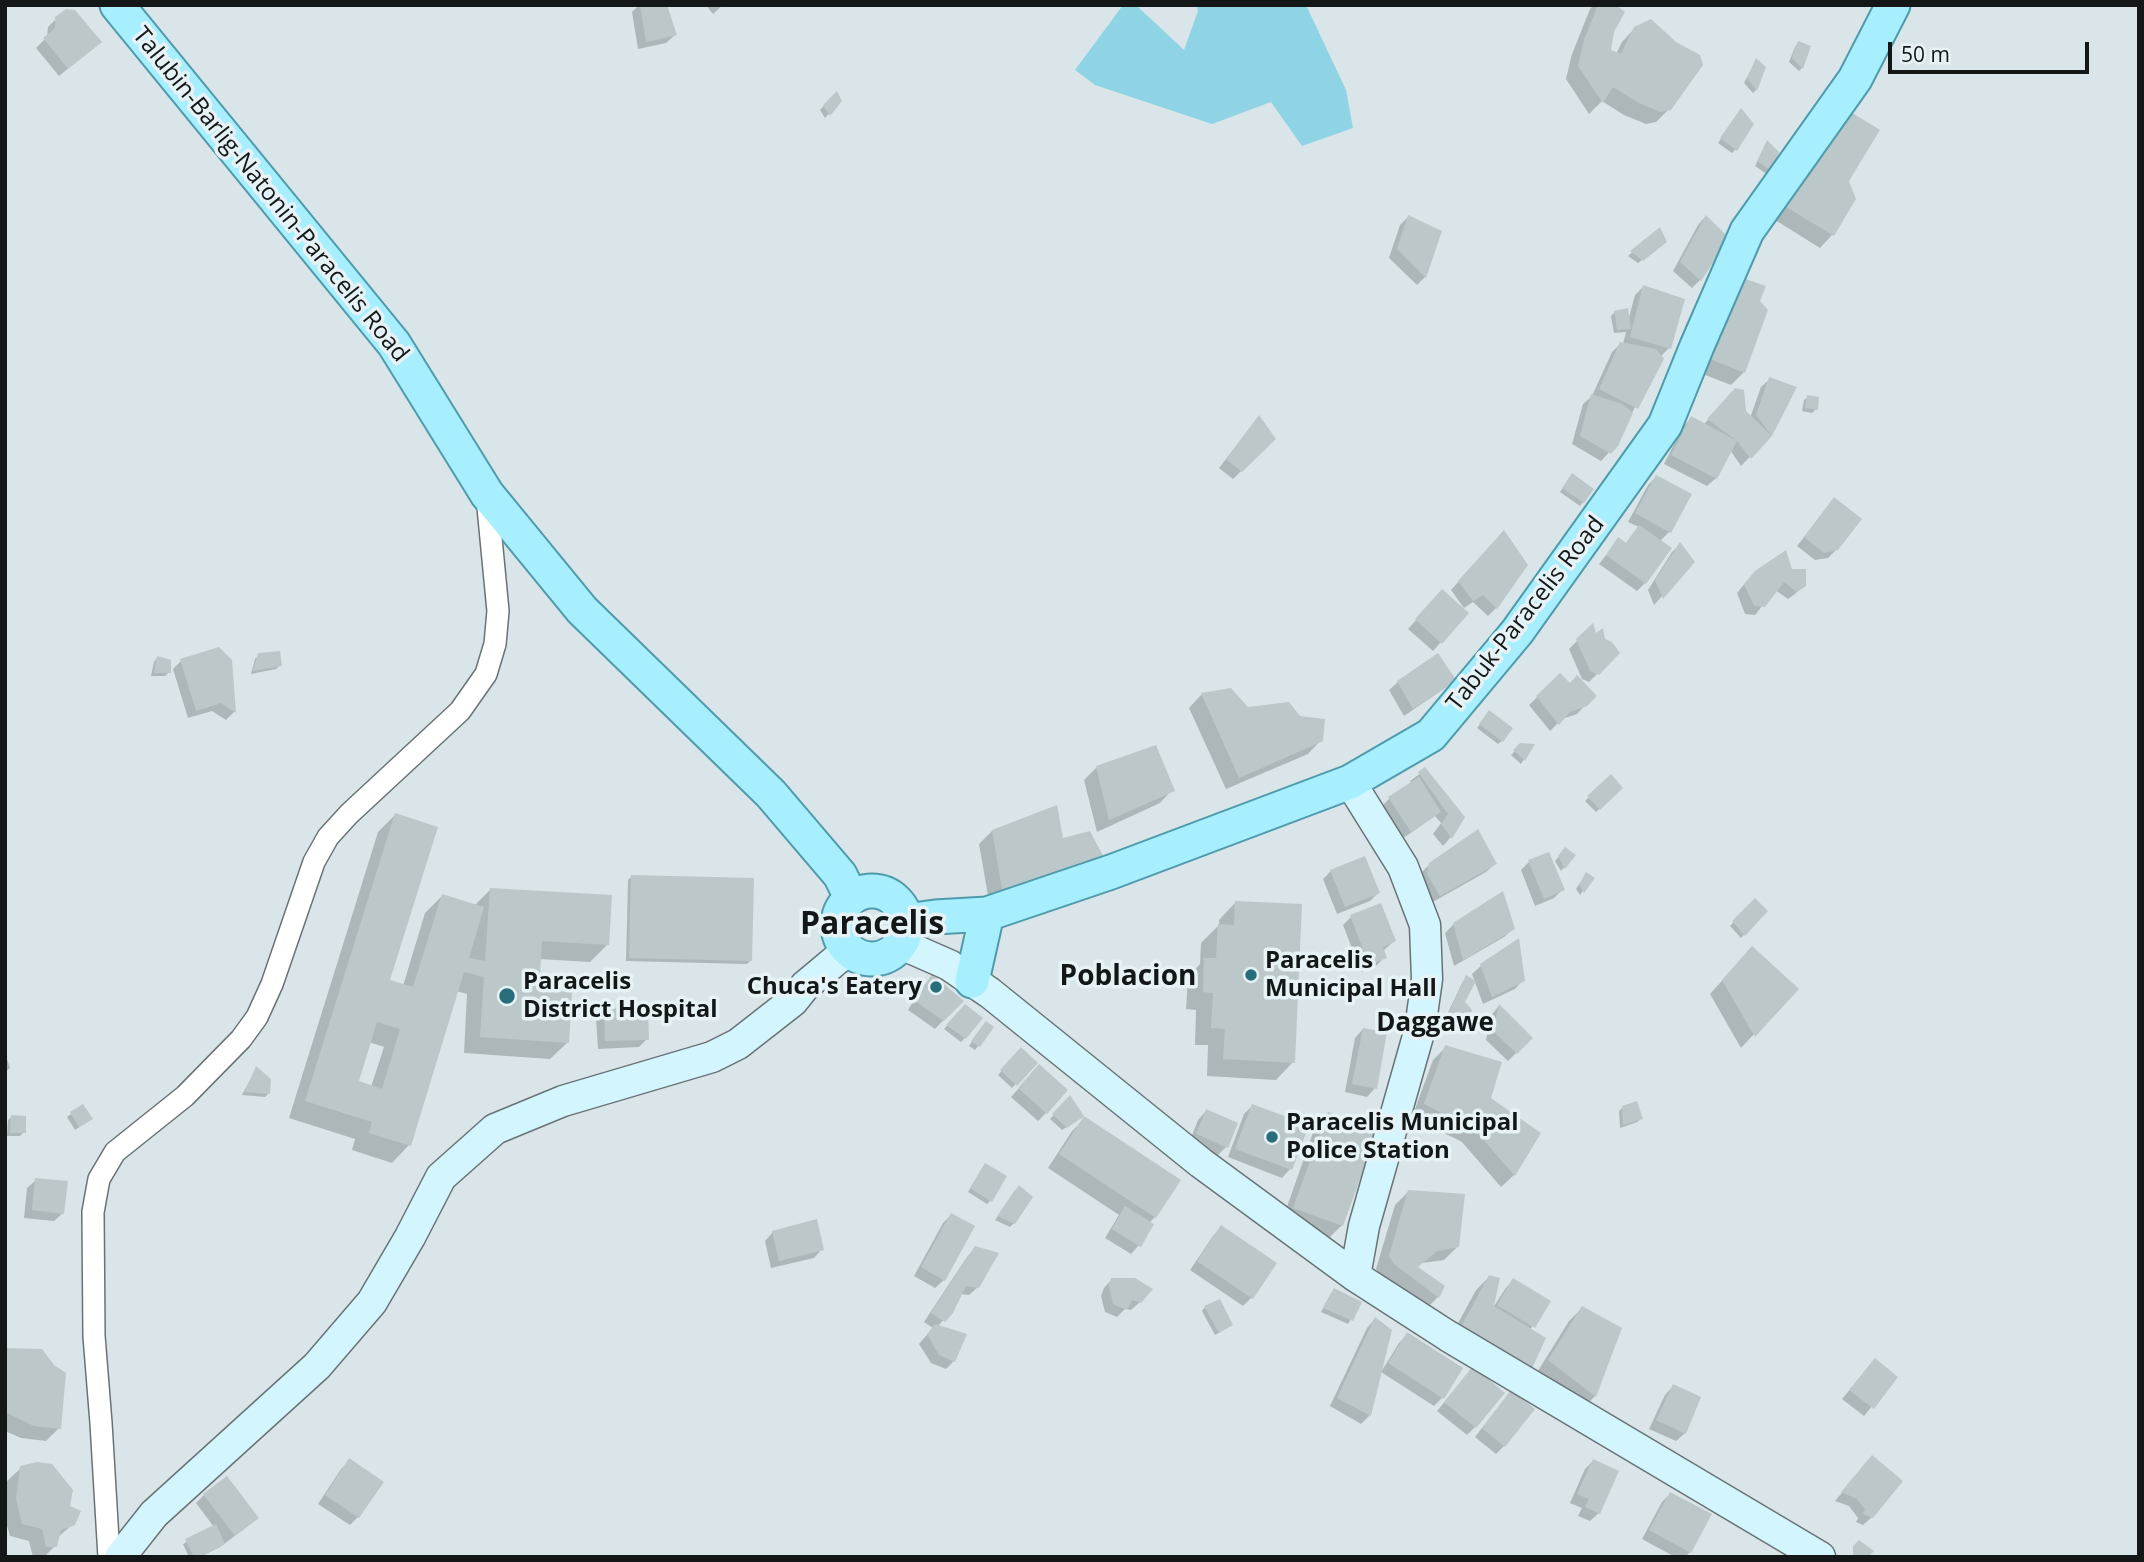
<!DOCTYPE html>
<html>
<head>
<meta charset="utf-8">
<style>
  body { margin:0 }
  #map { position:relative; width:2144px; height:1562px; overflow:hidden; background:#d9e5e8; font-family:"Open Sans",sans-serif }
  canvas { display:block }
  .frame { position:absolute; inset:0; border:7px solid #131718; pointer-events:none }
  .scale { position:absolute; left:1888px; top:42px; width:201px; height:32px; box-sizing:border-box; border:4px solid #131718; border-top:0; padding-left:9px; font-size:21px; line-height:24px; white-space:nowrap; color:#131718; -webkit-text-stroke:5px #e6f2f5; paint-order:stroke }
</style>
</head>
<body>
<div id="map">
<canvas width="2144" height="1562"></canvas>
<div class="frame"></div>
<div class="scale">50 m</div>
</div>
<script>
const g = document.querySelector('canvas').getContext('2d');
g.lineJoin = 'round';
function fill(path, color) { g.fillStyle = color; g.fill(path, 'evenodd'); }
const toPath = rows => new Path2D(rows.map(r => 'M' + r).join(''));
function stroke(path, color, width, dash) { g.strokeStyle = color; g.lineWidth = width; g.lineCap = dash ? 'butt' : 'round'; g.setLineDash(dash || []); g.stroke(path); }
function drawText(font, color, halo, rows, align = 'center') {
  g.font = font + ' "Open Sans",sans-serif'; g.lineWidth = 7; g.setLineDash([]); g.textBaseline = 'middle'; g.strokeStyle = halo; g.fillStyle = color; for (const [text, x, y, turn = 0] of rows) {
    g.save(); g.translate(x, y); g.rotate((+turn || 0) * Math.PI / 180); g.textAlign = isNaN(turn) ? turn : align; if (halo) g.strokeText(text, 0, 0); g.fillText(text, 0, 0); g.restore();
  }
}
const green = toPath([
  [1123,5,1136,5,1184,50,1198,11,1196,5,1306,5,1346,90,1353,128,1302,146,1271,102,1212,124,1095,85,1075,70]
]);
const shadow = toPath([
  [639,5,665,5,675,35,666,43,638,49,632,12],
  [706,5,723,5,713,14],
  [1594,5,1613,5,1610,51,1616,54,1622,42,1635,28,1669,109,1656,122,1646,124,1624,115,1602,101,1589,114,1566,79,1572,54,1590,9],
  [57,18,91,50,59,76,36,48,47,37,48,27],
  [1798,43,1802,68,1799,71,1789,62,1795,47],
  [1756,60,1764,67,1756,90,1753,93,1744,83],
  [836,93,840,101,825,118,820,110],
  [1738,114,1736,149,1732,153,1718,143],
  [1825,119,1847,180,1832,235,1820,248,1767,215],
  [1767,143,1777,152,1768,175,1755,166],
  [1408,217,1440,232,1425,277,1417,285,1389,258,1400,225],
  [1705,217,1727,238,1700,280,1692,288,1673,271,1698,225],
  [1659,229,1661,246,1638,263,1628,256],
  [1643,287,1669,348,1660,357,1616,445,1601,461,1572,444,1583,404,1592,396,1612,352,1621,343,1623,344,1626,332,1614,333,1611,316,1615,312,1628,321,1635,295],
  [1758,301,1744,372,1731,385,1695,371],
  [1770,379,1795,388,1771,435,1741,466,1730,450,1716,478,1707,486,1664,464,1683,427,1691,418,1703,425,1736,390,1744,412,1750,418,1761,387],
  [1808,397,1816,409,1812,413,1802,411,1804,400],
  [1258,418,1274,439,1233,479,1219,468],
  [1656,477,1670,531,1660,541,1645,583,1637,591,1599,564,1618,540,1625,544,1639,527,1628,522,1648,485],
  [1569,479,1583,502,1580,506,1560,492],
  [1834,499,1837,549,1828,558,1815,560,1797,546],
  [1496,540,1496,608,1488,616,1473,602,1464,608,1451,590],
  [1680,544,1693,562,1654,605,1648,590,1672,552],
  [1790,571,1804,585,1795,594,1788,599,1775,590,1755,615,1745,614,1737,593,1747,581],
  [1434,600,1441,642,1433,651,1408,629],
  [1592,626,1596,636,1618,653,1589,682,1582,679,1569,649],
  [259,655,280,665,276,669,251,674,255,659],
  [157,658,169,672,165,676,151,676,154,662],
  [181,661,231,661,234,712,226,720,212,711,188,718,173,669],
  [1560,676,1569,685,1594,696,1577,714,1562,719,1550,731,1529,705],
  [1453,680,1445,688,1404,716,1389,690,1398,682],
  [1231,690,1248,709,1321,740,1308,754,1226,789,1189,708,1201,695],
  [1486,716,1502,741,1498,744,1477,728],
  [1521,745,1532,746,1521,764,1511,755],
  [1097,767,1172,790,1160,803,1097,832,1084,780],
  [1425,770,1463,818,1450,838,1443,846,1433,834,1441,823,1435,816,1402,839,1381,807,1389,799,1412,784,1410,781],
  [1611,777,1621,788,1596,812,1585,801],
  [395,815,388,981,403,986,425,913,442,896,474,906,490,890,607,945,590,962,539,959,537,991,568,1042,550,1059,464,1053,467,994,456,991,409,1145,392,1163,352,1150,355,1139,289,1118,378,832],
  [369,1042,384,1047,371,1087,357,1082],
  [992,831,1062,840,1108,869,989,901,979,844],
  [1566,849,1574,856,1561,871,1555,861],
  [1529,862,1563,889,1554,898,1535,906,1521,870],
  [1430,864,1495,864,1486,872,1431,903,1419,883,1421,873],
  [1331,871,1378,893,1370,901,1337,914,1323,879],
  [1586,874,1592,878,1580,895,1576,889],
  [631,877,751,960,747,964,626,961,628,880],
  [1755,900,1765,911,1741,938,1730,926],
  [1236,902,1293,1062,1276,1080,1207,1076,1208,1045,1195,1045,1196,1010,1186,1009,1188,977,1200,964,1201,943,1219,925,1219,920],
  [1351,917,1394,941,1383,951,1385,957,1377,965,1361,972,1343,925],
  [1454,924,1513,929,1504,937,1454,966,1445,933],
  [1740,961,1796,989,1741,1048,1710,994],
  [1481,966,1523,980,1515,989,1483,1004,1472,974],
  [933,977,961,1001,935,1029,908,1010,924,985],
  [1467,978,1463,1002,1464,1024,1460,1027,1446,1017,1463,981],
  [965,1006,965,1038,961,1042,944,1029],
  [1499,1006,1531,1038,1508,1061,1486,1040,1492,1014],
  [605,1010,647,1039,639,1047,598,1049,596,1019],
  [983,1026,992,1027,975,1050,969,1046],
  [1363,1029,1375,1088,1367,1097,1345,1092,1355,1038],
  [1446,1047,1489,1099,1538,1134,1514,1175,1501,1187,1462,1142,1412,1117,1433,1060],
  [1021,1050,1035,1063,1012,1088,998,1075],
  [5,1053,10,1068,5,1072],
  [256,1069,269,1093,265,1097,242,1095],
  [1031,1075,1046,1113,1038,1121,1011,1097],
  [1070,1098,1083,1117,1062,1130,1050,1119],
  [82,1106,87,1122,75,1130,67,1117],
  [1252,1106,1306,1126,1290,1169,1282,1178,1228,1157,1244,1114],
  [1623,1107,1641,1119,1637,1122,1620,1128,1619,1111],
  [1206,1111,1226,1147,1218,1155,1189,1143,1198,1120],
  [1328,1114,1342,1225,1329,1238,1282,1221,1315,1127],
  [12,1117,24,1132,20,1136,7,1136,8,1120],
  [1085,1118,1155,1217,1149,1223,1139,1245,1131,1254,1105,1238,1119,1215,1048,1168,1072,1131],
  [982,1169,990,1201,987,1204,968,1192],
  [36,1180,63,1213,54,1221,24,1218,27,1188],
  [1015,1190,1014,1223,1010,1227,995,1220],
  [1408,1192,1457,1247,1444,1260,1422,1263,1416,1268,1443,1287,1438,1297,1425,1310,1381,1277,1376,1269,1395,1205],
  [951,1215,944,1280,935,1288,914,1276,943,1223],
  [1221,1227,1274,1264,1251,1298,1243,1306,1190,1270,1213,1236],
  [773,1232,822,1249,814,1258,771,1268,765,1241],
  [975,1248,978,1287,969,1295,960,1294,951,1312,937,1327,954,1361,946,1369,931,1363,919,1344,933,1328,924,1322,967,1257],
  [1489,1277,1491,1311,1505,1289,1513,1280,1548,1302,1530,1330,1448,1342,1476,1290],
  [1112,1279,1140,1302,1131,1310,1125,1309,1117,1317,1105,1312,1101,1296,1104,1288],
  [1331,1293,1360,1303,1348,1324,1321,1312],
  [1205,1307,1227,1328,1215,1335,1202,1311],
  [1582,1308,1595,1396,1582,1409,1536,1374,1569,1321],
  [1375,1319,1390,1331,1369,1416,1361,1424,1330,1406,1367,1328],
  [1408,1334,1442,1398,1434,1406,1381,1372,1399,1343],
  [6,1349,59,1428,46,1441,21,1438,5,1431],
  [1875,1360,1896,1377,1864,1416,1842,1399],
  [1465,1377,1475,1427,1467,1435,1437,1411],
  [1673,1386,1685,1433,1676,1441,1649,1429,1665,1395],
  [1503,1401,1504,1446,1496,1454,1475,1437],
  [349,1461,358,1517,350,1525,318,1504,341,1469],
  [1593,1461,1599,1513,1590,1521,1578,1516,1582,1508,1570,1503,1585,1469],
  [1864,1466,1872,1517,1863,1525,1856,1522,1858,1518,1849,1506,1835,1501],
  [21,1468,68,1507,73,1524,57,1538,55,1546,44,1557,33,1557,29,1541,10,1536,5,1519,7,1481],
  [1670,1494,1690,1552,1685,1557,1675,1557,1642,1539,1662,1502],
  [204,1495,248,1526,220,1547,200,1557,189,1557,183,1544,214,1527,196,1503]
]);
const building = toPath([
  [640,5,667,5,677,35,646,42],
  [1598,5,1616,5,1625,12,1614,32,1611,50,1621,54,1634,27,1651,19,1676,42,1700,55,1703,65,1671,110,1660,112,1637,102,1613,87,1603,103,1578,66,1584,40],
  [66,9,75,10,102,42,68,69,43,38,55,28,55,17],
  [1798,41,1811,46,1803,69,1792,58],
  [1756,58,1766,67,1757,91,1747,78],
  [837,91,842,101,830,116,823,105],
  [1838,104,1880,130,1849,181,1856,199,1834,236,1778,202],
  [1741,108,1754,124,1737,151,1720,138],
  [1767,140,1779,152,1773,172,1757,161],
  [1408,215,1442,231,1426,278,1397,249],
  [1706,215,1729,238,1701,281,1680,262],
  [1660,227,1667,242,1643,261,1630,251],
  [1737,276,1766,286,1760,301,1768,310,1745,373,1707,358],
  [1643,285,1685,299,1671,349,1630,337],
  [1628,308,1631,329,1617,330,1614,311],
  [1620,342,1656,349,1664,359,1638,409,1599,389],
  [1769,377,1797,387,1772,436,1756,415],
  [1735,388,1744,390,1746,411,1772,436,1751,459,1737,441,1707,419],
  [1591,394,1622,404,1633,413,1618,446,1611,454,1580,436],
  [1807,395,1819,397,1818,410,1805,408],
  [1259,415,1276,439,1242,472,1226,459],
  [1691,416,1737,441,1717,479,1671,455],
  [1572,473,1594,489,1584,503,1562,488],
  [1656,475,1692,494,1671,533,1635,513],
  [1834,497,1862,519,1838,550,1824,553,1804,537],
  [1639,525,1672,548,1646,584,1606,555,1618,537,1626,543],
  [1504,530,1528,565,1497,609,1483,595,1473,601,1458,581],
  [1680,542,1695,562,1663,599,1655,580],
  [1786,550,1792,569,1806,569,1806,586,1797,592,1784,582,1765,607,1754,606,1744,584,1755,571],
  [1442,589,1469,613,1442,644,1415,619],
  [1593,623,1596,633,1603,628,1605,639,1612,642,1620,653,1599,675,1590,671,1576,639],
  [219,647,232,660,236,713,221,703,196,711,180,659],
  [280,651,282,666,253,671,258,653],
  [1438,653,1456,680,1413,709,1397,681],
  [157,656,171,660,171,673,154,673],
  [1560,673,1570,683,1577,675,1597,696,1587,706,1570,712,1559,725,1536,696],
  [1231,688,1248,707,1289,702,1300,716,1325,719,1323,741,1239,778,1201,693],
  [1489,710,1513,728,1503,742,1479,724],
  [1520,743,1535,744,1525,761,1513,750],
  [1156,745,1175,791,1109,820,1096,766],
  [1425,767,1465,817,1452,839,1441,824,1448,814,1418,772],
  [1611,774,1623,788,1600,810,1587,796],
  [1419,777,1441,812,1411,832,1388,797],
  [1057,805,1063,838,1090,831,1110,869,1002,889,992,830],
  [395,813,438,827,390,980,413,987,442,894,484,907,469,958,485,961,490,888,612,895,609,945,542,941,539,990,572,992,569,1043,480,1037,484,977,464,972,411,1146,369,1133,372,1122,305,1101],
  [377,1022,400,1029,382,1089,359,1081],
  [1478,829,1497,864,1440,896,1427,874,1429,863],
  [1565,847,1576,855,1565,869,1558,856],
  [1549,852,1565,890,1544,899,1528,860],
  [1365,856,1380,893,1345,907,1330,870],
  [1586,872,1595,878,1584,893,1579,885],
  [631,875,754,878,752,961,629,958],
  [1503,891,1515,929,1463,960,1453,923],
  [1755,898,1768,911,1745,936,1732,921],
  [1235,901,1302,904,1295,1063,1223,1059,1225,1029,1211,1028,1213,993,1203,992,1204,958,1216,958,1218,924,1234,925],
  [1381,903,1396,941,1383,947,1387,958,1369,965,1350,915],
  [1519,938,1525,981,1492,997,1480,964],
  [1752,946,1799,989,1755,1037,1722,980],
  [932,974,964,1001,944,1021,915,1001],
  [1466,975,1476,981,1465,1002,1472,1010,1465,1025,1449,1013],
  [965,1004,983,1018,966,1039,946,1025],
  [1499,1004,1533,1038,1517,1054,1493,1031],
  [648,1007,649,1040,605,1041,604,1009],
  [986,1021,994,1027,980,1047,971,1041],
  [1363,1028,1387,1032,1377,1089,1352,1084],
  [1445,1045,1502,1062,1491,1098,1541,1133,1515,1176,1475,1130,1424,1104],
  [1021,1047,1038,1063,1017,1086,1000,1070],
  [1039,1064,1068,1090,1047,1114,1018,1088],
  [256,1066,271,1079,270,1094,245,1092],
  [1070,1095,1084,1116,1181,1180,1156,1218,1059,1154,1084,1116,1067,1128,1052,1114],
  [1637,1101,1643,1119,1623,1125,1622,1106],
  [83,1104,93,1119,79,1127,70,1112],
  [1252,1104,1309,1125,1292,1170,1235,1149],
  [1206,1109,1238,1123,1228,1148,1196,1134],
  [1328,1112,1378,1130,1343,1226,1293,1208],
  [11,1115,26,1116,26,1133,10,1133],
  [985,1163,1007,1176,992,1202,970,1188],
  [35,1178,68,1181,64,1214,32,1210],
  [1019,1185,1033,1197,1015,1224,997,1216],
  [1408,1190,1465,1194,1459,1247,1437,1251,1418,1267,1445,1286,1439,1298,1394,1264,1389,1256],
  [1125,1206,1154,1224,1141,1247,1112,1229],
  [951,1213,975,1226,945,1281,921,1267],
  [817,1219,824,1250,779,1261,772,1231],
  [1221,1225,1277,1263,1253,1299,1197,1261],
  [975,1246,999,1253,979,1288,966,1286,953,1313,945,1322,931,1313],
  [1489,1275,1500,1278,1494,1306,1546,1338,1529,1375,1460,1329],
  [1111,1278,1135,1278,1153,1289,1141,1303,1132,1300,1127,1310,1113,1304,1109,1286],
  [1513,1278,1551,1301,1535,1328,1497,1305],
  [1334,1288,1362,1302,1353,1321,1323,1308],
  [1220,1299,1233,1325,1219,1333,1204,1306],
  [1582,1306,1622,1328,1596,1397,1548,1360],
  [1375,1317,1392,1330,1371,1416,1337,1398],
  [935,1324,967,1334,955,1362,939,1355,927,1334],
  [1407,1332,1463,1368,1444,1399,1388,1363],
  [6,1348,42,1349,54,1365,66,1373,61,1429,34,1426,5,1412],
  [1875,1358,1898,1377,1874,1409,1849,1390],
  [1473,1366,1505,1393,1476,1428,1444,1402],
  [1673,1384,1701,1397,1686,1434,1656,1420],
  [1511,1390,1535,1409,1505,1447,1482,1428],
  [1872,1455,1903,1481,1873,1518,1863,1514,1865,1509,1857,1499,1841,1492],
  [349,1458,384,1482,359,1518,325,1495],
  [1593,1459,1619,1471,1600,1514,1585,1507,1589,1499,1577,1494],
  [37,1462,52,1464,73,1490,70,1506,81,1511,75,1525,61,1530,57,1547,46,1547,42,1529,22,1524,16,1499,20,1466],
  [227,1476,259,1518,235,1536,203,1494],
  [1670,1492,1712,1514,1691,1553,1649,1530],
  [216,1524,225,1544,199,1557,194,1557,185,1539],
  [1859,1540,1874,1551,1868,1557,1856,1557,1853,1554,1853,1546]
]);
const street = toPath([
  [109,1557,101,1423,94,1336,93,1212,99,1179,115,1152,185,1096,241,1039,257,1017,272,984,314,862,328,837,349,814,460,711,486,674,495,644,498,611,487,497]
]);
const secondary = toPath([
  [1350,782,1403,867,1425,925,1427,979,1420,1029,1364,1226,1355,1276],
  [901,944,949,965,990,993,1201,1163,1355,1276,1448,1336,1820,1557],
  [120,1557,154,1514,317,1366,372,1302,410,1237,441,1177,495,1129,563,1101,712,1057,738,1044,793,1001,805,986,848,950]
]);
const primary = toPath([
  [117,5,394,344,487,494,582,610,771,794,840,875,851,897],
  '838 925a34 34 0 1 1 68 0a34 34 0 1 1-68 0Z',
  [906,921,935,917,987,914,1111,872,1350,782,1431,735,1517,632,1665,425,1697,346,1747,231,1855,79,1893,5],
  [972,981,987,914]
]);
const markers = [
  [1251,975,7,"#286d7c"],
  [936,987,7,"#286d7c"],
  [507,996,9,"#286d7c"],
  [1272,1137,7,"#286d7c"]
];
const streetNames = [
  ["Talubin-Barlig-Natonin-Paracelis Road",270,195,51],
  ["Tabuk-Paracelis Road",1526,614,-52]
];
const poiNames = [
  ["Paracelis",1265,961],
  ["Municipal Hall",1265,989],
  ["Paracelis",523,982],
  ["District Hospital",523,1010],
  ["Chuca's Eatery",922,987,"right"],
  ["Paracelis Municipal",1286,1123],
  ["Police Station",1286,1151]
];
const neighbourhoodNames = [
  ["Daggawe",1435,1024]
];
const quarterNames = [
  ["Poblacion",1128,977]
];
const districtNames = [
  ["Paracelis",872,925]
];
fill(green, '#8fd4e5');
fill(shadow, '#0003');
fill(building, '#bcc7ca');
stroke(street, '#697376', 24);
stroke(secondary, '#697376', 33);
stroke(primary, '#4e9bad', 37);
stroke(street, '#fff', 21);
stroke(secondary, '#d3f6fe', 30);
stroke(primary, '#a7eefe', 33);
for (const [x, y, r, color] of markers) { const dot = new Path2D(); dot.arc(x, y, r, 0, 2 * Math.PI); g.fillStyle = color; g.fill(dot); stroke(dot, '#e6f2f5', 2.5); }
drawText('24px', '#131718', '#e6f2f5', streetNames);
drawText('bold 24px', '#131718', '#e6f2f5', poiNames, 'left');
drawText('bold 26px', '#131718', '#e6f2f5', neighbourhoodNames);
drawText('bold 28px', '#131718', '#e6f2f5', quarterNames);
drawText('bold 32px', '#131718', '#e6f2f5', districtNames);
</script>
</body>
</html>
